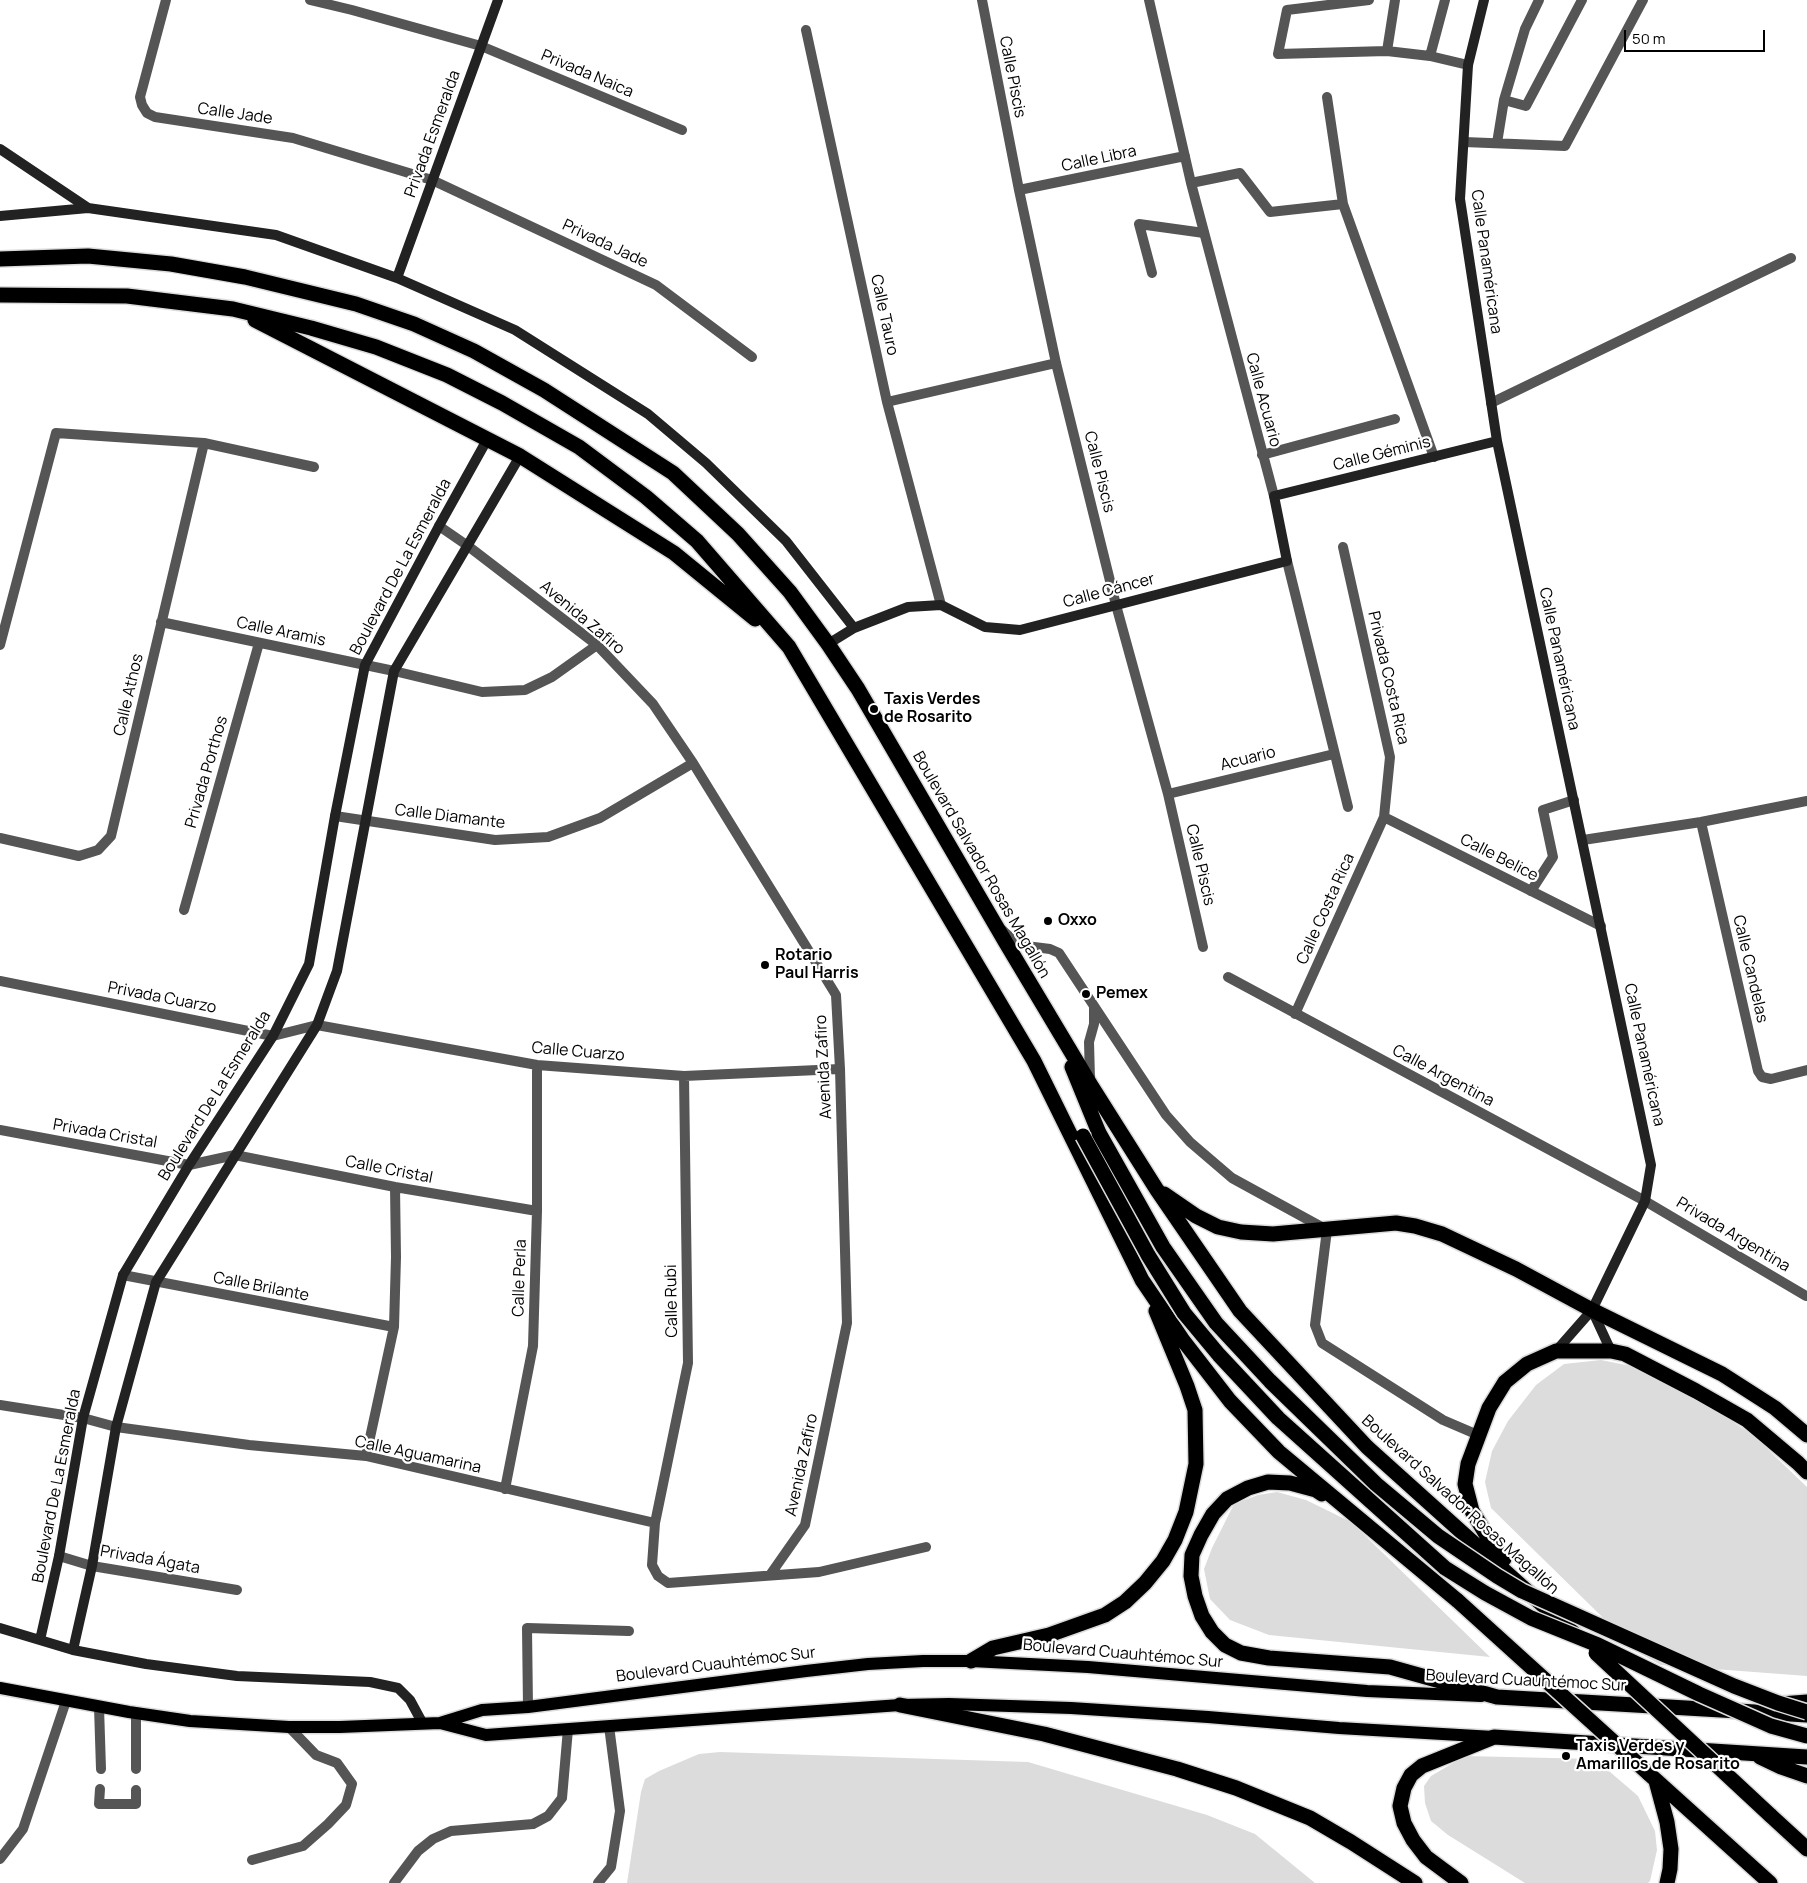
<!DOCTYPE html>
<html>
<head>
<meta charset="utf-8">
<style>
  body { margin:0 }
  #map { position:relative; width:1807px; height:1883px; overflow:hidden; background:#fff; font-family:Manrope,sans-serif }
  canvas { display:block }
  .scale { position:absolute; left:1624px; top:30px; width:141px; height:22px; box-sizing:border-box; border:2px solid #000; border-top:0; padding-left:6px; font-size:15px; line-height:18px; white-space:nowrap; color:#000; -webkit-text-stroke:4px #fff; paint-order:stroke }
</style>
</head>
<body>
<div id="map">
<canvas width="1807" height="1883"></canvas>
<div class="scale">50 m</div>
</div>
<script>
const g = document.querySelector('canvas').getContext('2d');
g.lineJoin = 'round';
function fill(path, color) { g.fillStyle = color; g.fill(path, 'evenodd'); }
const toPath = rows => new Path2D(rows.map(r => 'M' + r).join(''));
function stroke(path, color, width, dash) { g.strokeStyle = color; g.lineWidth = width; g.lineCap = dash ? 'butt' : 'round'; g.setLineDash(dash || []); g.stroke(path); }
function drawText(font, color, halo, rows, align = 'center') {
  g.font = font + ' Manrope,sans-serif'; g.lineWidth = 4.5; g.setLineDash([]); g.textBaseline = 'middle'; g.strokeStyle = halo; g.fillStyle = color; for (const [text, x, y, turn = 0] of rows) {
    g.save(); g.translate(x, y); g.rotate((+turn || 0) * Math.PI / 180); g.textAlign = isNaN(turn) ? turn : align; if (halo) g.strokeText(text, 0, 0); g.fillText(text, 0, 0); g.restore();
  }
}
const green = toPath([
  [1601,1360,1631,1366,1718,1412,1754,1436,1807,1487,1807,1676,1661,1665,1639,1653,1491,1508,1485,1482,1492,1451,1508,1421,1536,1385,1564,1364],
  [1277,1492,1306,1500,1351,1522,1490,1657,1269,1635,1230,1620,1210,1599,1204,1569,1212,1548,1234,1504,1258,1495],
  [720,1752,1028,1762,1207,1815,1255,1834,1315,1883,627,1883,641,1792,645,1779,659,1771,699,1754],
  [1465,1756,1595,1759,1638,1796,1655,1831,1657,1850,1650,1881,1648,1883,1525,1883,1448,1835,1431,1821,1425,1803,1424,1786,1431,1776]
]);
const lane = toPath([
  [1369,0,1287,10,1278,54,1387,51,1430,56,1468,65],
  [1387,51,1395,0],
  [1430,56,1445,0],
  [1504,100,1526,106,1582,0],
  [1464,142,1565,146,1643,0],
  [1497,143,1504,100,1525,29,1539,0],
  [1152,273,1139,224,1204,233],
  [1491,403,1791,258],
  [1262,455,1395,419],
  [1531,891,1553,857,1543,810,1574,800],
  [1002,930,1012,939,1026,946,1050,949,1059,953,1166,1115,1190,1142,1232,1178,1327,1230,1315,1325,1322,1343,1443,1420,1478,1435],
  [1090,1079,1089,1042,1094,1024,1094,1008],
  [0,1405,83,1418],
  [99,1707,101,1769],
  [528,1707,527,1628,629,1631],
  [136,1769,136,1713],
  [100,1789,99,1804,136,1804,136,1790],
  [0,1859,23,1829,66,1701],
  [252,1860,303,1846,328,1824,346,1805,352,1784,337,1763,316,1755,289,1727]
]);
const street = toPath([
  [166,0,140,97,142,105,147,113,155,117,293,138,432,180,656,285,752,357],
  [310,0,352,10,481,46,682,130],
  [982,0,1019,190,1056,363,1116,605,1168,794,1203,947],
  [1149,0,1191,183,1274,496],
  [806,30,887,402,941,605],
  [1327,97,1343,204,1434,457],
  [1191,183,1240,173,1270,212,1343,204],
  [1019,190,1185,156],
  [887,402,1056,363],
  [439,526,468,546,597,645,653,704,693,763,836,995,840,1069,847,1323,805,1525,770,1575],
  [1287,561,1348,807],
  [161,622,394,671,482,692,525,690,552,677,597,645],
  [0,645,56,433,204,443,314,467],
  [1168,794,1334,754],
  [335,816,495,840,548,837,600,818,693,763],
  [1384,817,1601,926],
  [1701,822,1758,1071,1762,1077,1771,1079,1807,1070],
  [0,838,79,856,98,850,111,836,204,443],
  [1583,840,1701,822,1807,801],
  [184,910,259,643],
  [1228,977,1645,1201,1806,1296],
  [0,981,273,1036,317,1025,537,1065,684,1076,840,1069],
  [1295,1014,1384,817,1390,757,1343,547],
  [684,1076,688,1363,655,1523,652,1565,658,1576,668,1583,819,1572,926,1547],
  [0,1130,189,1165,235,1155,395,1187,537,1211],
  [123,1275,394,1327],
  [83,1418,116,1427,249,1445,366,1456,655,1523],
  [366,1456,394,1327,396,1257,395,1187],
  [505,1489,533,1346,537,1211,537,1065],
  [59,1556,92,1566,237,1590],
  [394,1883,418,1851,433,1839,451,1831,533,1824,548,1816,562,1798,568,1729],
  [598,1883,611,1867,620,1811,609,1726]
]);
const secondary = toPath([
  [1484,0,1468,65,1460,199,1497,441,1651,1165,1645,1201,1592,1310,1556,1351],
  [0,149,88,208],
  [0,216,88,208,276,235,397,278,515,330,648,414,706,463,786,541,854,628],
  [397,278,498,0],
  [828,644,854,628,908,607,941,605,985,627,1020,630,1287,561,1274,496,1497,441],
  [1592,1310,1611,1351],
  [0,1628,73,1650,146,1664,237,1676,370,1682,398,1688,410,1700,423,1724],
  [40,1640,59,1556,83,1418,123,1275,189,1165,273,1036,309,964,335,816,365,665,439,526,488,438],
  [73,1650,92,1566,116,1427,156,1282,317,1025,337,971,394,671,520,456]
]);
const primary = toPath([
  [0,1688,129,1712,190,1721,289,1727,340,1727,440,1723,486,1735,900,1705,949,1704,1071,1708,1208,1717,1339,1728,1494,1737],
  [440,1723,482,1710,528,1707,806,1671,868,1664,923,1661,971,1661,1088,1667,1367,1691,1481,1696]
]);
const highway = toPath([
  [0,259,88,256,171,264,245,277,356,304,414,324,474,351,544,390,673,473,738,534,790,592,828,644,858,689,1006,943,1092,1087,1157,1190,1240,1311,1367,1447,1577,1636],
  [0,295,127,296,233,309,311,328,376,347,447,375,502,403,579,447,646,497,697,541,789,647,1034,1061,1142,1280,1182,1339,1230,1401,1279,1452,1458,1601],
  [255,320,520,456,674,553,755,619],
  [1072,1067,1099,1133],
  [1164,1194,1196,1216,1218,1227,1241,1232,1273,1234,1396,1223,1415,1226,1442,1234,1516,1269,1592,1310,1722,1374,1775,1408,1807,1435],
  [1322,1494,1316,1490,1290,1483,1268,1482,1248,1488,1227,1499,1213,1514,1201,1535,1192,1555,1191,1576,1195,1596,1202,1616,1212,1632,1225,1645,1241,1653,1269,1658,1390,1667,1497,1697,1807,1715],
  [1504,1559,1495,1549,1472,1511,1465,1484,1468,1464,1489,1408,1505,1382,1527,1364,1556,1351,1611,1351,1625,1354,1696,1391,1747,1420,1798,1463,1807,1472],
  [971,1661,993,1648,1049,1635,1105,1615,1125,1602,1145,1583,1163,1561,1175,1540,1186,1512,1196,1464,1195,1410,1187,1386,1156,1311],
  [1781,1704,1807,1702],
  [900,1705,1044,1734,1177,1769,1236,1788,1310,1818,1351,1842,1415,1883],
  [1760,1757,1781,1767,1807,1776],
  [1648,1773,1770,1883],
  [1656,1781,1667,1822,1671,1849,1670,1869,1667,1883],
  [1770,1815,1807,1849],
  [1461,1883,1426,1857,1413,1840,1404,1823,1400,1806,1404,1788,1411,1775,1422,1766,1494,1737,1807,1757]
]);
const highwayBridge = toPath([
  [1099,1133,1163,1247,1216,1323,1270,1381,1376,1484,1438,1536,1497,1576,1522,1591,1734,1686,1778,1703,1807,1712],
  [1083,1136,1148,1255,1184,1313,1219,1355,1278,1418,1445,1568,1485,1593,1531,1618,1598,1645,1699,1694,1771,1726,1807,1736],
  [1458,1601,1648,1773],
  [1596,1653,1770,1815]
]);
const markers = [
  [874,709,5,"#000"],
  [1048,921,5,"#000"],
  [765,965,5,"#000"],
  [1086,994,5,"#000"],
  [1566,1756,5,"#000"]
];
const streetNames = [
  ["Privada Naica",587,74,23],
  ["Calle Piscis",1012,77,79],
  ["Calle Jade",235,114,8],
  ["Privada Esmeralda",433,134,-70],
  ["Calle Libra",1099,159,-12],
  ["Privada Jade",605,244,25],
  ["Calle Panaméricana",1486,262,82],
  ["Calle Tauro",884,315,78],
  ["Calle Acuario",1263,400,75],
  ["Calle Géminis",1382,454,-14],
  ["Calle Piscis",1099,472,76],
  ["Boulevard De La Esmeralda",401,567,-62],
  ["Calle Cáncer",1109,591,-15],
  ["Avenida Zafiro",582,618,40],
  ["Calle Aramis",281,632,12],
  ["Calle Panaméricana",1559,659,78],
  ["Privada Costa Rica",1388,678,77],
  ["Calle Athos",129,695,-77],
  ["Acuario",1248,759,-14],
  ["Privada Porthos",207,772,-74],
  ["Calle Diamante",450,817,7],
  ["Calle Belice",1499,858,27],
  ["Boulevard Salvador Rosas Magallón",981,865,60],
  ["Calle Piscis",1200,865,77],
  ["Calle Costa Rica",1326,909,-66],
  ["Calle Candelas",1750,969,77],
  ["Privada Cuarzo",162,998,11],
  ["Calle Cuarzo",578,1052,5],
  ["Calle Panaméricana",1644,1055,78],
  ["Avenida Zafiro",824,1067,-93],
  ["Calle Argentina",1443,1076,28],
  ["Boulevard De La Esmeralda",215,1096,-58],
  ["Privada Cristal",105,1134,10],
  ["Calle Cristal",389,1170,11],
  ["Privada Argentina",1733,1235,31],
  ["Calle Perla",520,1278,-88],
  ["Calle Brilante",261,1287,11],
  ["Calle Rubi",672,1301,-91],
  ["Calle Aguamarina",418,1455,12],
  ["Avenida Zafiro",802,1465,-78],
  ["Boulevard De La Esmeralda",57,1486,-79],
  ["Boulevard Salvador Rosas Magallón",1460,1505,42],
  ["Privada Ágata",150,1560,10],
  ["Boulevard Cuauhtémoc Sur",1123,1654,5],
  ["Boulevard Cuauhtémoc Sur",716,1665,-7],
  ["Boulevard Cuauhtémoc Sur",1526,1681,3]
];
const poiNames = [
  ["Taxis Verdes",884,700],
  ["de Rosarito",884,718],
  ["Oxxo",1058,921],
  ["Rotario",775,956],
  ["Paul Harris",775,974],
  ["Pemex",1096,994],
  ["Taxis Verdes y",1576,1747],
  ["Amarillos de Rosarito",1576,1765]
];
fill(green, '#dcdcdc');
stroke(primary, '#dbdbdb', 15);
stroke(highway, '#dbdbdb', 18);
stroke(lane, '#555', 10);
stroke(street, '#555', 10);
stroke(secondary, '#222', 10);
stroke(primary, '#000', 12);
stroke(highway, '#000', 15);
stroke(highwayBridge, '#dbdbdb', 18, []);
stroke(highwayBridge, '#000', 15);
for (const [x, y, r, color] of markers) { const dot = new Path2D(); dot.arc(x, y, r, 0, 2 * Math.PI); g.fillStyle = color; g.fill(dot); stroke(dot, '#fff', 2); }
drawText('16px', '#000', '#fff', streetNames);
drawText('bold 16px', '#000', '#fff', poiNames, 'left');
</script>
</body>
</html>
